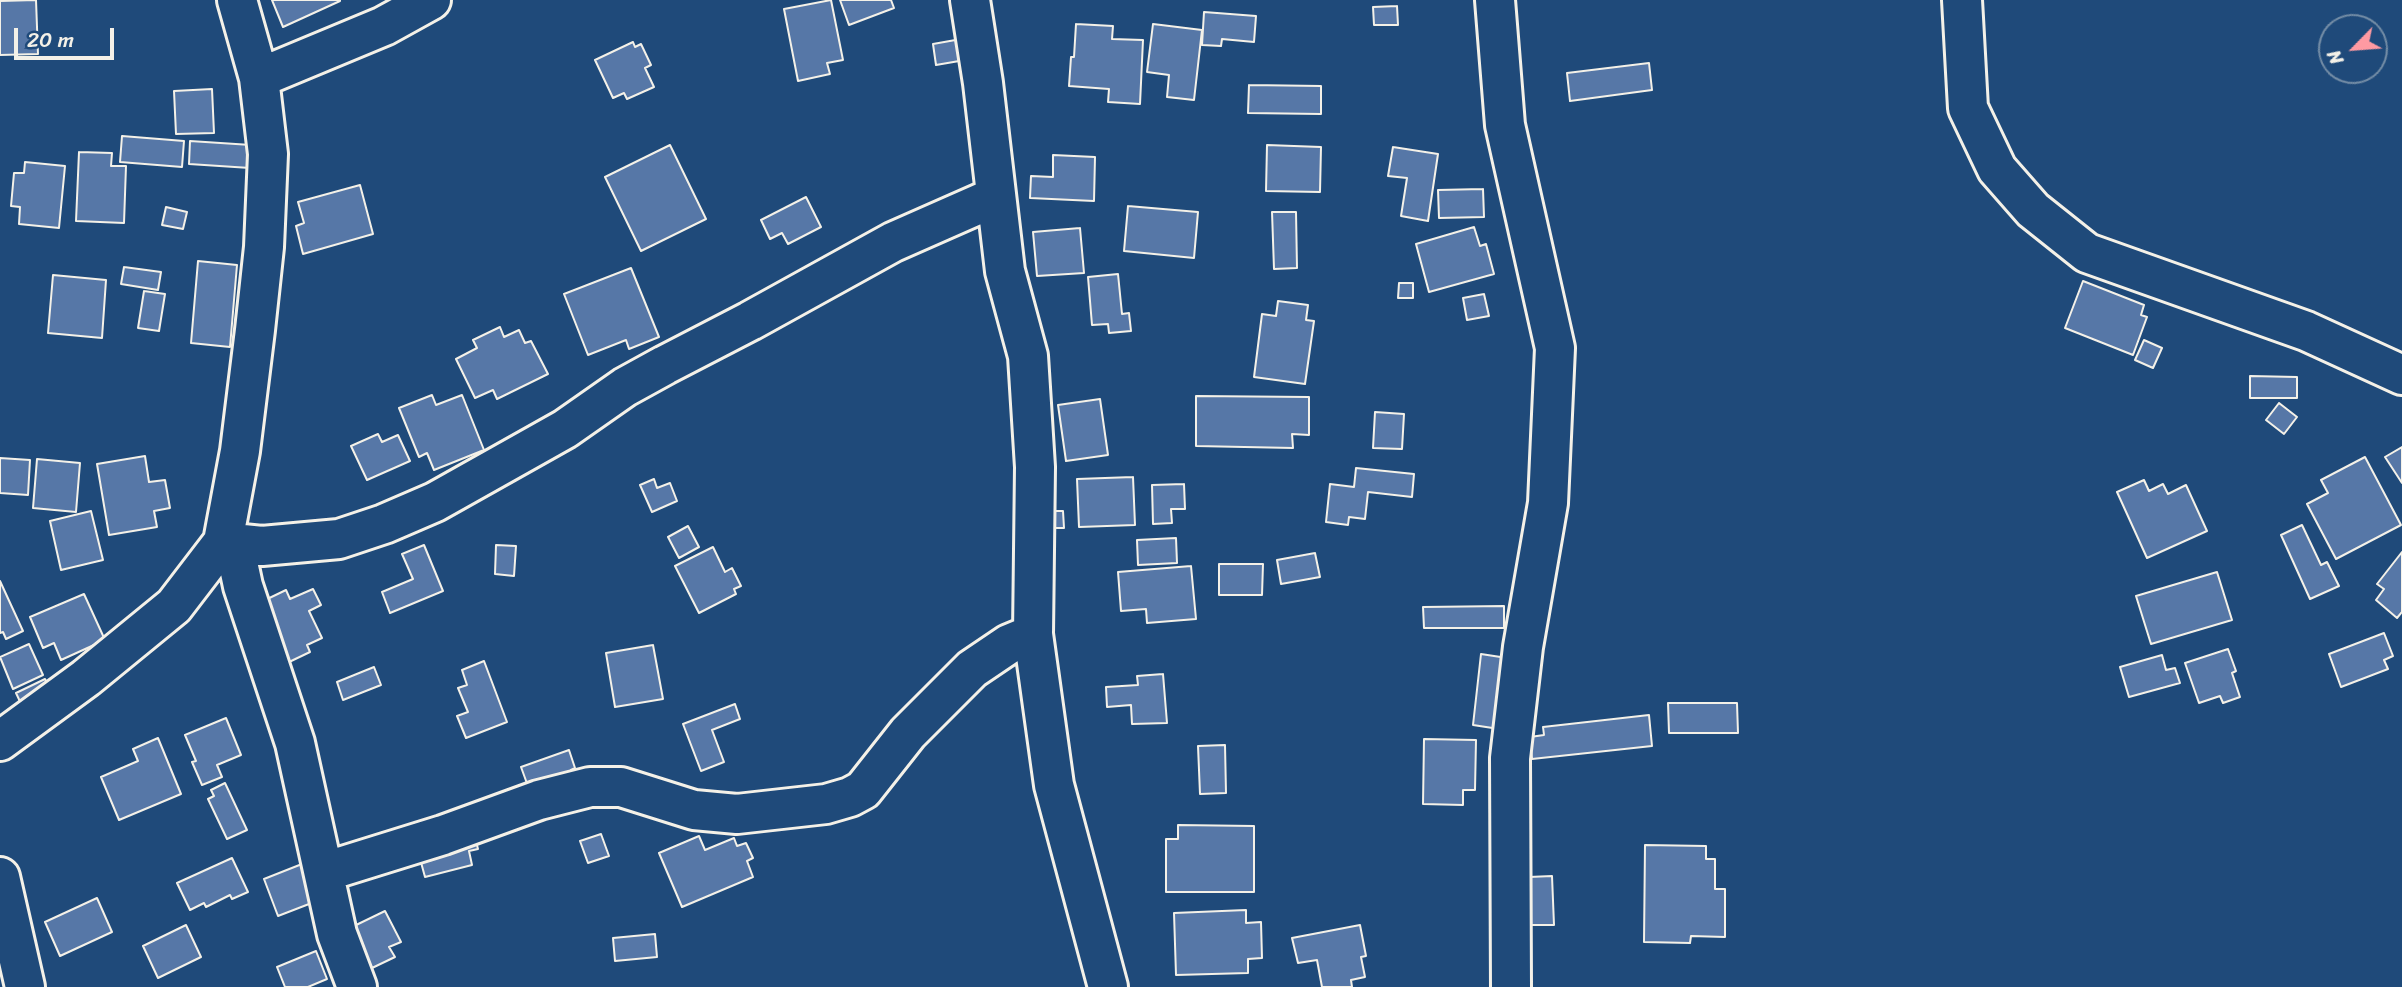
<!DOCTYPE html>
<html>
<head>
<meta charset="utf-8">
<style>
  body { margin:0 }
  #map { position:relative; width:2402px; height:987px; overflow:hidden; background:#1f4a7a; font-family:Sriracha,sans-serif }
  canvas { display:block }
  .north { position:absolute; left:2318px; top:14px; width:70px; height:70px; box-sizing:border-box; background:#1f4a7a; border:2px solid #748da6; border-radius:50%; rotate:245deg; font-size:19px; font-weight:700; line-height:28px; text-align:center; color:#f4f1e8 }
  .north::after { content:''; display:block; margin:auto; width:24px; height:32px; background:#ff9aa2; clip-path:polygon(50% 0,100% 100%,50% 72%,0 100%) }
  .scale { position:absolute; left:14px; top:28px; width:100px; height:32px; box-sizing:border-box; border:4px solid #f4f1e8; border-top:0; padding-left:9px; font-size:21px; line-height:24px; white-space:nowrap; color:#f4f1e8; -webkit-text-stroke:5px #1f4a7a; paint-order:stroke }
</style>
</head>
<body>
<div id="map">
<canvas width="2402" height="987"></canvas>
<div class="north">N</div>
<div class="scale">20 m</div>
</div>
<script>
const g = document.querySelector('canvas').getContext('2d');
g.lineJoin = 'round';
function fill(path, color) { g.fillStyle = color; g.fill(path, 'evenodd'); }
const toPath = rows => new Path2D(rows.map(r => 'M' + r).join(''));
function stroke(path, color, width, dash) { g.strokeStyle = color; g.lineWidth = width; g.lineCap = dash ? 'butt' : 'round'; g.setLineDash(dash || []); g.stroke(path); }
const building = toPath([
  [36,0,38,54,0,55,0,1,36,0],
  [272,0,340,0,340,1,283,27,272,0],
  [831,0,843,60,827,63,830,74,798,81,784,9,831,0],
  [840,0,891,0,894,8,849,25,840,0],
  [1397,6,1398,25,1374,25,1373,7,1397,6],
  [1204,12,1256,16,1254,42,1222,39,1221,46,1202,45,1204,12],
  [1076,24,1113,26,1112,39,1143,40,1140,104,1108,102,1109,89,1069,86,1071,57,1074,57,1076,24],
  [1153,24,1202,30,1194,100,1167,97,1169,75,1147,72,1153,24],
  [961,39,965,60,936,65,933,44,961,39],
  [633,42,635,47,641,44,651,65,645,68,654,87,627,99,624,93,613,98,595,60,633,42],
  [1649,63,1652,90,1570,101,1567,73,1649,63],
  [1249,85,1321,86,1321,114,1248,113,1249,85],
  [212,89,214,133,176,134,174,91,212,89],
  [122,136,184,141,182,167,120,162,122,136],
  [190,141,251,145,250,168,189,164,190,141],
  [670,145,706,219,641,251,605,177,670,145],
  [1267,145,1321,147,1320,192,1266,191,1267,145],
  [1393,147,1438,154,1428,221,1401,216,1407,178,1388,176,1393,147],
  [79,152,112,153,111,166,126,166,124,223,76,221,79,152],
  [1053,155,1095,157,1094,201,1030,198,1031,176,1053,177,1053,155],
  [25,162,65,166,59,228,19,224,20,207,11,206,14,173,24,173,25,162],
  [360,185,373,234,303,254,296,226,304,223,298,202,360,185],
  [1483,189,1484,217,1439,218,1438,190,1483,189],
  [806,197,821,227,788,244,782,233,770,239,761,220,806,197],
  [1128,206,1198,212,1194,258,1124,251,1128,206],
  [166,207,187,212,183,229,162,225,166,207],
  [1272,212,1296,212,1297,268,1274,269,1272,212],
  [1474,227,1480,246,1486,244,1494,274,1429,292,1416,244,1474,227],
  [1080,228,1084,273,1037,276,1033,232,1080,228],
  [198,261,237,265,230,347,191,343,198,261],
  [124,267,161,272,158,290,121,284,124,267],
  [631,268,659,337,629,349,626,340,588,355,564,294,631,268],
  [1118,274,1122,314,1129,313,1131,331,1109,333,1108,324,1092,325,1088,277,1118,274],
  [53,275,106,280,102,338,48,333,53,275],
  [2083,281,2144,305,2141,315,2147,317,2133,355,2065,328,2083,281],
  [1399,283,1413,283,1413,298,1398,298,1399,283],
  [144,291,165,294,159,331,138,328,144,291],
  [1484,294,1489,316,1467,320,1463,298,1484,294],
  [1278,301,1308,305,1306,320,1314,321,1305,384,1254,377,1262,314,1276,316,1278,301],
  [500,327,504,337,519,330,525,343,531,341,548,374,497,399,493,390,475,398,456,359,477,348,473,340,500,327],
  [2144,340,2162,348,2153,368,2135,360,2144,340],
  [2250,376,2297,377,2297,398,2250,398,2250,376],
  [432,395,436,405,462,395,484,450,434,470,427,453,419,457,399,408,432,395],
  [1196,396,1309,397,1309,435,1292,434,1293,448,1196,446,1196,396],
  [1100,399,1108,455,1066,461,1058,405,1100,399],
  [2279,403,2297,417,2284,434,2266,420,2279,403],
  [1375,412,1404,414,1402,449,1373,448,1375,412],
  [378,434,382,442,398,435,410,461,367,480,351,446,378,434],
  [2402,447,2402,483,2385,457,2402,447],
  [145,456,149,482,165,480,170,508,154,511,157,527,109,535,97,464,145,456],
  [2365,457,2401,525,2336,559,2307,504,2328,493,2321,480,2365,457],
  [0,458,30,460,28,495,0,493,0,458],
  [37,459,80,463,76,512,33,508,37,459],
  [1356,468,1414,474,1412,497,1368,492,1365,519,1349,517,1348,525,1326,522,1330,484,1354,487,1356,468],
  [1133,477,1135,525,1079,527,1077,479,1133,477],
  [654,479,657,488,670,483,677,501,652,512,640,485,654,479],
  [2144,480,2149,491,2163,484,2168,494,2186,485,2207,531,2147,558,2117,492,2144,480],
  [1184,484,1185,509,1171,509,1172,523,1153,524,1152,485,1184,484],
  [91,511,103,560,61,570,50,521,91,511],
  [1041,511,1063,511,1064,528,1041,528,1041,511],
  [2302,525,2321,565,2327,562,2339,586,2310,599,2281,535,2302,525],
  [688,526,699,547,679,558,668,537,688,526],
  [1176,538,1177,563,1138,565,1137,540,1176,538],
  [424,545,443,591,390,613,382,592,413,579,402,554,424,545],
  [496,545,516,546,514,576,495,574,496,545],
  [713,547,725,572,732,568,741,586,734,589,736,594,699,613,675,566,713,547],
  [2402,552,2402,612,2397,618,2376,600,2384,589,2377,584,2402,552],
  [1315,553,1320,577,1281,584,1277,560,1315,553],
  [1219,564,1263,564,1262,595,1219,595,1219,564],
  [1191,566,1196,619,1147,623,1146,609,1121,611,1118,572,1191,566],
  [2217,572,2232,620,2151,644,2136,596,2217,572],
  [0,581,23,631,6,639,3,632,0,633,0,581],
  [313,589,321,605,309,611,322,638,307,645,310,652,287,663,259,603,286,590,290,599,313,589],
  [84,594,105,640,61,660,54,643,43,648,30,617,84,594],
  [1504,606,1504,628,1424,628,1423,607,1504,606],
  [2384,633,2393,656,2384,660,2388,669,2341,687,2329,654,2384,633],
  [29,644,43,675,13,689,0,657,29,644],
  [653,645,663,699,615,707,606,653,653,645],
  [2228,649,2236,671,2232,673,2240,697,2223,703,2220,696,2199,703,2185,663,2228,649],
  [1481,654,1507,658,1499,729,1473,725,1481,654],
  [2162,655,2166,670,2175,668,2180,683,2129,697,2120,667,2162,655],
  [484,661,507,722,466,738,457,716,468,712,458,688,467,685,462,670,484,661],
  [374,667,381,685,343,700,337,682,374,667],
  [1163,674,1167,723,1132,724,1131,705,1107,707,1106,687,1138,685,1137,676,1163,674],
  [45,679,54,695,24,710,16,693,45,679],
  [1668,703,1737,703,1738,733,1669,733,1668,703],
  [735,704,740,719,712,730,724,762,701,771,683,724,735,704],
  [1649,715,1652,746,1532,759,1530,737,1544,735,1543,727,1649,715],
  [226,718,241,755,217,765,222,777,202,785,192,762,196,761,185,735,226,718],
  [158,738,181,794,119,820,101,777,138,761,133,749,158,738],
  [1424,739,1476,740,1475,790,1463,790,1463,805,1423,804,1424,739],
  [1225,745,1226,793,1200,794,1198,746,1225,745],
  [569,750,575,768,571,770,576,784,533,800,521,767,569,750],
  [225,783,247,830,227,839,208,799,214,796,211,790,225,783],
  [1178,825,1254,826,1254,892,1166,892,1166,839,1178,839,1178,825],
  [473,830,478,849,469,851,472,865,425,877,416,844,473,830],
  [601,834,609,856,588,863,580,841,601,834],
  [699,836,705,850,734,838,737,846,746,843,753,858,747,861,753,877,682,907,659,853,699,836],
  [1645,845,1706,846,1706,859,1715,859,1715,889,1725,889,1725,937,1691,936,1690,943,1644,942,1645,845],
  [232,858,248,892,232,899,230,895,206,907,204,903,190,910,177,883,232,858],
  [307,862,322,899,278,916,264,879,307,862],
  [1552,876,1554,925,1530,925,1529,877,1552,876],
  [97,898,112,932,60,956,45,922,97,898],
  [1246,910,1246,923,1261,922,1262,958,1248,959,1248,973,1176,975,1174,913,1246,910],
  [385,911,401,942,389,947,395,957,372,968,352,927,385,911],
  [186,925,201,957,158,978,143,946,186,925],
  [1360,925,1366,956,1361,957,1365,977,1351,980,1352,987,1322,987,1317,960,1298,963,1292,938,1360,925],
  [655,934,657,957,615,961,613,938,655,934],
  [316,951,327,979,308,987,285,987,277,967,316,951]
]);
const minor = toPath([
  [970,0,983,83,1005,271,1028,356,1035,467,1033,634,1054,785,1108,987],
  [1495,0,1505,125,1555,348,1548,503,1523,647,1510,758,1511,987],
  [1962,0,1968,108,1997,169,2033,210,2087,253,2306,331,2402,375],
  [259,78,384,26,431,0],
  [223,542,262,546,339,539,384,524,435,502,565,429,625,387,665,365,750,321,893,242,995,197],
  [234,544,243,586,295,743,337,934,357,987],
  [0,741,86,678,174,606,223,542,240,451,255,330,264,247,268,154,259,78,237,0],
  [324,872,443,835,539,800,590,787,621,787,694,810,737,814,826,804,850,797,863,790,908,733,972,669,1009,644,1033,634],
  [0,877,25,987]
]);
fill(building, '#5677a7');
stroke(building, '#f4f1e8', 2);
stroke(minor, '#f4f1e8', 44);
stroke(minor, '#1f4a7a', 38);
</script>
</body>
</html>
